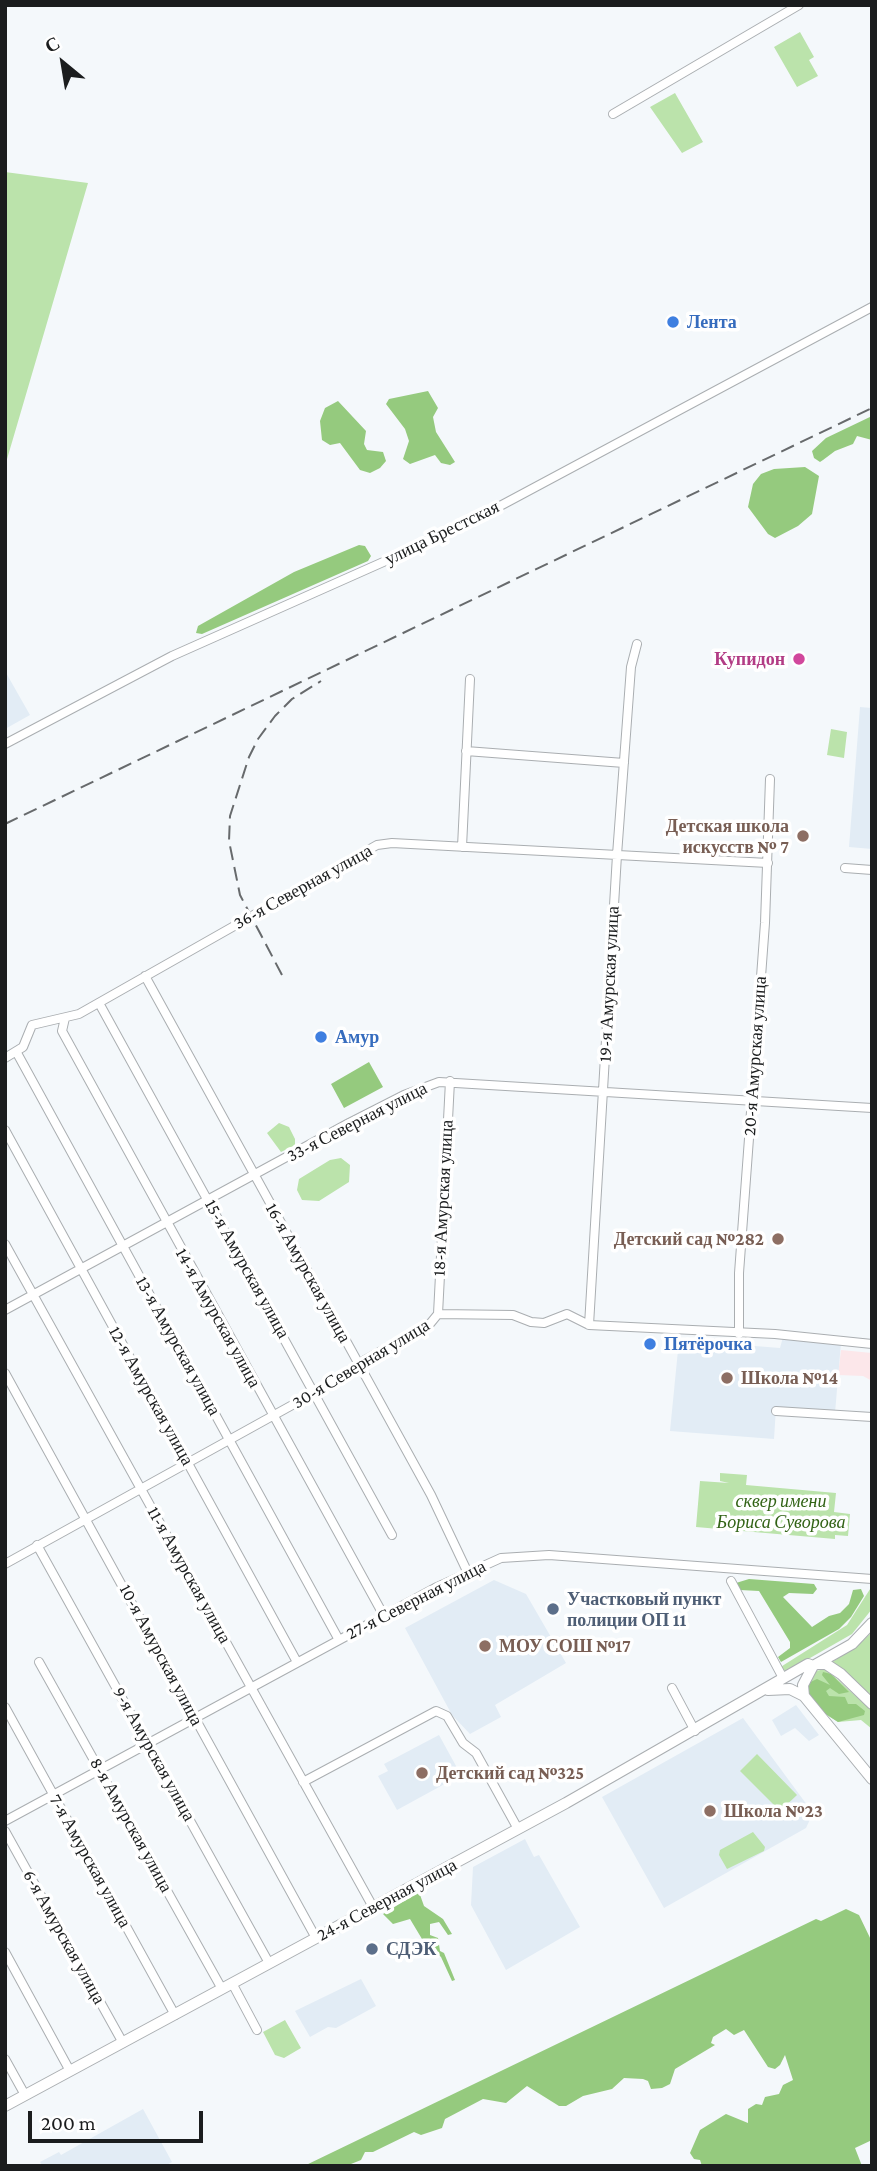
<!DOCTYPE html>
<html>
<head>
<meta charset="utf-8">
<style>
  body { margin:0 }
  #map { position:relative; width:877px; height:2171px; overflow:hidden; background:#f4f8fb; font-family:"Crimson Pro",serif }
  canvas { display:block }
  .frame { position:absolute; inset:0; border:7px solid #1b1d1e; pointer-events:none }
  .north { position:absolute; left:28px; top:28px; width:70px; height:70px; -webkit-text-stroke:5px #fff; paint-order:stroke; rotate:330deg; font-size:19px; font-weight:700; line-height:28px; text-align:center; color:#1b1d1e }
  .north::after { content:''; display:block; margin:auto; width:24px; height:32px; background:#1b1d1e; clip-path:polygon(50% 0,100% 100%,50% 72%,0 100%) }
  .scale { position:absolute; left:28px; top:2111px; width:175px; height:32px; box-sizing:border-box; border:4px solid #1b1d1e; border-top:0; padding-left:9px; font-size:21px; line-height:24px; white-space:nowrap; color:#1b1d1e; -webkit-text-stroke:5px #fff; paint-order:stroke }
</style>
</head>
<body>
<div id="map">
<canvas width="877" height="2171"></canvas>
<div class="frame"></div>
<div class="north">С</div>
<div class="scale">200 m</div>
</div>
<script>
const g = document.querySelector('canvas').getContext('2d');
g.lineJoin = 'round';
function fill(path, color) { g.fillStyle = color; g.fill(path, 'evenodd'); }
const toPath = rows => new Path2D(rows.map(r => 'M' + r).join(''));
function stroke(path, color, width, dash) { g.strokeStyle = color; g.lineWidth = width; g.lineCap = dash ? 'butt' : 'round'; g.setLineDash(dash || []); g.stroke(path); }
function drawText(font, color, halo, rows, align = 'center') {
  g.font = font + ' "Crimson Pro",serif'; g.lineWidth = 7; g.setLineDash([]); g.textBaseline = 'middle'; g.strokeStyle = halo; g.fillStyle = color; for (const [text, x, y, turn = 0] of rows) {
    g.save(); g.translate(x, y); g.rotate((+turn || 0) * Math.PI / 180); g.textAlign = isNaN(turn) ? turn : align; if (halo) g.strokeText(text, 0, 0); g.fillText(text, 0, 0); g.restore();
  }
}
const commercial = toPath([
  [841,1350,872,1353,872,1381,863,1376,838,1375]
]);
const built = toPath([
  [5,671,30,715,5,729],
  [860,707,872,708,872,849,849,847],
  [783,1337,841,1343,835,1413,776,1408,774,1439,670,1431,679,1340,780,1348],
  [494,1580,526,1594,566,1663,495,1705,501,1717,470,1734,452,1715,405,1628],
  [796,1705,819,1735,809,1741,795,1728,781,1736,772,1720],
  [743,1718,813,1813,806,1828,664,1908,602,1797],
  [439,1735,461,1775,397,1810,378,1776,388,1771,384,1764],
  [525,1839,534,1857,539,1855,580,1927,506,1970,471,1905,473,1867],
  [361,1979,376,2006,336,2028,328,2027,310,2037,295,2011],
  [143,2109,172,2162,165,2166,43,2166,40,2162,59,2152,61,2155]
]);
const green = toPath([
  [800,32,814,57,809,60,818,76,797,87,774,47],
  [675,93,703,142,682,153,650,107],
  [5,172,88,183,5,466],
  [831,729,847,732,844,758,827,755],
  [279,1123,289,1127,295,1139,295,1145,281,1152,267,1133],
  [341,1158,350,1165,349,1182,319,1201,302,1200,297,1190,299,1179,330,1160],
  [720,1473,747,1475,746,1485,836,1493,834,1512,850,1514,848,1536,835,1535,835,1539,696,1527,700,1481,729,1483,720,1481],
  [872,1586,872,1609,852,1634,789,1670,781,1671,779,1668,847,1625],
  [872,1632,872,1696,832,1662,856,1647],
  [826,1669,872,1711,872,1729,861,1720,838,1722,824,1713,807,1692,806,1687,815,1671],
  [757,1754,797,1795,780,1811,740,1771],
  [753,1832,765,1847,764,1851,727,1869,719,1855,720,1850],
  [285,2020,301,2048,284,2058,275,2055,263,2032]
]);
const forest = toPath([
  [428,391,438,408,433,417,436,432,455,462,450,465,441,463,435,455,410,464,403,459,409,441,405,429,386,404,389,399],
  [338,401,366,431,364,444,367,450,383,452,386,461,380,468,370,473,360,470,340,443,330,445,322,440,320,421,325,408],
  [872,416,872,440,857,436,853,444,835,451,823,460,820,462,814,458,812,451,826,438],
  [805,467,819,476,812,514,798,526,775,538,768,534,748,507,753,484,761,474,774,469],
  [359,545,365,546,371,556,368,561,202,634,196,633,198,626,294,572],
  [369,1062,383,1087,344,1108,331,1084],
  [749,1579,814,1584,817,1589,813,1594,789,1593,783,1597,812,1627,829,1616,840,1613,849,1604,853,1590,861,1589,864,1596,851,1617,839,1629,781,1662,778,1657,790,1648,790,1642,759,1591,740,1590,736,1583],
  [823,1672,831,1674,849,1692,839,1694,830,1688,826,1691,829,1696,845,1697,848,1704,856,1704,865,1711,864,1715,838,1722,824,1713,807,1692,806,1684,817,1679,830,1685,822,1675],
  [419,1892,424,1906,443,1919,452,1934,448,1935,439,1922,430,1924,430,1935,438,1938,440,1951,444,1953,455,1980,452,1981,441,1957,422,1939,410,1919,393,1924,383,1914],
  [846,1909,859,1915,872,1942,872,2140,855,2148,862,2166,702,2166,700,2160,694,2159,690,2153,700,2130,726,2114,748,2123,748,2109,756,2104,762,2105,765,2097,779,2094,783,2085,793,2080,785,2055,780,2065,775,2069,768,2067,744,2030,734,2035,726,2029,713,2037,711,2043,715,2045,675,2069,670,2084,662,2088,651,2089,648,2081,643,2079,624,2078,612,2089,583,2096,566,2106,559,2106,527,2086,506,2103,483,2099,445,2119,442,2128,421,2135,414,2132,373,2152,365,2152,361,2160,346,2166,304,2166,816,1919,821,1921]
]);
const minor = toPath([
  [613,114,799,5],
  [5,744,172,656,390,559,500,506,872,307],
  [466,751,624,763],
  [462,847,470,679],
  [845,868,872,870],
  [145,976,431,1495,467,1571],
  [99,1003,392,1535],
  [65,1018,62,1031,384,1616],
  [17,1053,339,1640],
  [5,1058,23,1047,32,1025,79,1014,377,845,392,843,768,863],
  [5,1130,297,1662],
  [5,1244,373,1907],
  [5,1310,349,1123,404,1095,439,1082,872,1108],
  [438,1314,450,1081],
  [589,1325,617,855,631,667,637,644],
  [739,1334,739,1273,765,923,770,779],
  [5,1373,316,1938],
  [776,1411,872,1417],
  [37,1545,269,1963],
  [5,1564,361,1367,365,1360,429,1325,438,1314,513,1315,531,1322,544,1323,567,1314,589,1325,775,1334,872,1344],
  [731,1581,783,1678],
  [39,1662,222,1989],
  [672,1688,695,1731],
  [5,1707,175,2015],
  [303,1782,436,1711,447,1716,463,1743,476,1753,518,1829],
  [5,1821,437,1587,501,1558,549,1555,872,1579],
  [5,1831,123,2043],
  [5,1952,70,2071],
  [232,1983,257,2030],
  [5,2059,25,2095]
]);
const major = toPath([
  [872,1623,852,1644,813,1666,803,1685,804,1696,872,1779],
  [818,1664,826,1664,841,1674,872,1704],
  [768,1690,790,1689,804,1696],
  [5,2106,566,1803,808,1664,813,1666]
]);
const rail = toPath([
  [5,824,872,408],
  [282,975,240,895,229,841,230,816,249,757,258,739,275,716,292,699,321,681]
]);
const markers = [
  [673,322,7,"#3f7fe0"],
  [799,659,7,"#d1479c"],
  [803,836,7,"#8d6e63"],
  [321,1037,7,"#3f7fe0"],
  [778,1239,7,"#8d6e63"],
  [650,1344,7,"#3f7fe0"],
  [727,1378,7,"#8d6e63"],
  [553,1609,7,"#5c6f8a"],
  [485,1646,7,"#8d6e63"],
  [422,1773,7,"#8d6e63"],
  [710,1811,7,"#8d6e63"],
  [372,1949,7,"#5c6f8a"]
];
const shopNames = [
  ["Лента",687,322],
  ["Амур",335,1037],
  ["Пятёрочка",664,1344]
];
const streetNames = [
  ["улица Брестская",442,533,-26],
  ["36-я Северная улица",303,887,-29],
  ["19-я Амурская улица",609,984,-87],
  ["20-я Амурская улица",755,1056,-86],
  ["33-я Северная улица",357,1122,-27],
  ["18-я Амурская улица",443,1198,-87],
  ["15-я Амурская улица",247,1269,61],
  ["16-я Амурская улица",308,1273,61],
  ["14-я Амурская улица",218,1318,61],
  ["13-я Амурская улица",178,1346,61],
  ["30-я Северная улица",361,1364,-31],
  ["12-я Амурская улица",151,1396,61],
  ["11-я Амурская улица",189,1575,61],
  ["27-я Северная улица",416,1600,-27],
  ["10-я Амурская улица",161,1655,62],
  ["9-я Амурская улица",154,1754,61],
  ["8-я Амурская улица",131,1825,61],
  ["7-я Амурская улица",90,1861,61],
  ["24-я Северная улица",387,1900,-28],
  ["6-я Амурская улица",64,1937,61]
];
const hotelNames = [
  ["Купидон",785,659]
];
const educationNames = [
  ["Детская школа",789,826,"right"],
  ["искусств № 7",789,847,"right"],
  ["Детский сад №282",764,1239,"right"],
  ["Школа №14",741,1378],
  ["МОУ СОШ №17",499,1646],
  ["Детский сад №325",436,1773],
  ["Школа №23",724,1811]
];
const parkNames = [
  ["сквер имени",781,1501],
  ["Бориса Суворова",781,1522]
];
const serviceNames = [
  ["Участковый пункт",567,1599],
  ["полиции ОП 11",567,1620],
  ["СДЭК",386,1949]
];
fill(commercial, '#fce7ea');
fill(built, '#e2ecf5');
fill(green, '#bbe3ab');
fill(forest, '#95ca7e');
stroke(minor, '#aaaeb1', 10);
stroke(major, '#aaaeb1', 12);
stroke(minor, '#fff', 8);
stroke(major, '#fff', 10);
stroke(rail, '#676a6c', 2, [14, 7]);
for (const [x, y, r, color] of markers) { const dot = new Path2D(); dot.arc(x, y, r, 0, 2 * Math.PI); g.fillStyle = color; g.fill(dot); stroke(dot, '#fff', 2.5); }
drawText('bold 18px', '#366cbe', '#fff', shopNames, 'left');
drawText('18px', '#1b1d1e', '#fff', streetNames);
drawText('bold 18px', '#b23c85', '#fff', hotelNames, 'right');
drawText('bold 18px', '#785e54', '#fff', educationNames, 'left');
drawText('italic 18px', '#326316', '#fff', parkNames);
drawText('bold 18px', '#4e5e75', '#fff', serviceNames, 'left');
</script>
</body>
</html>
